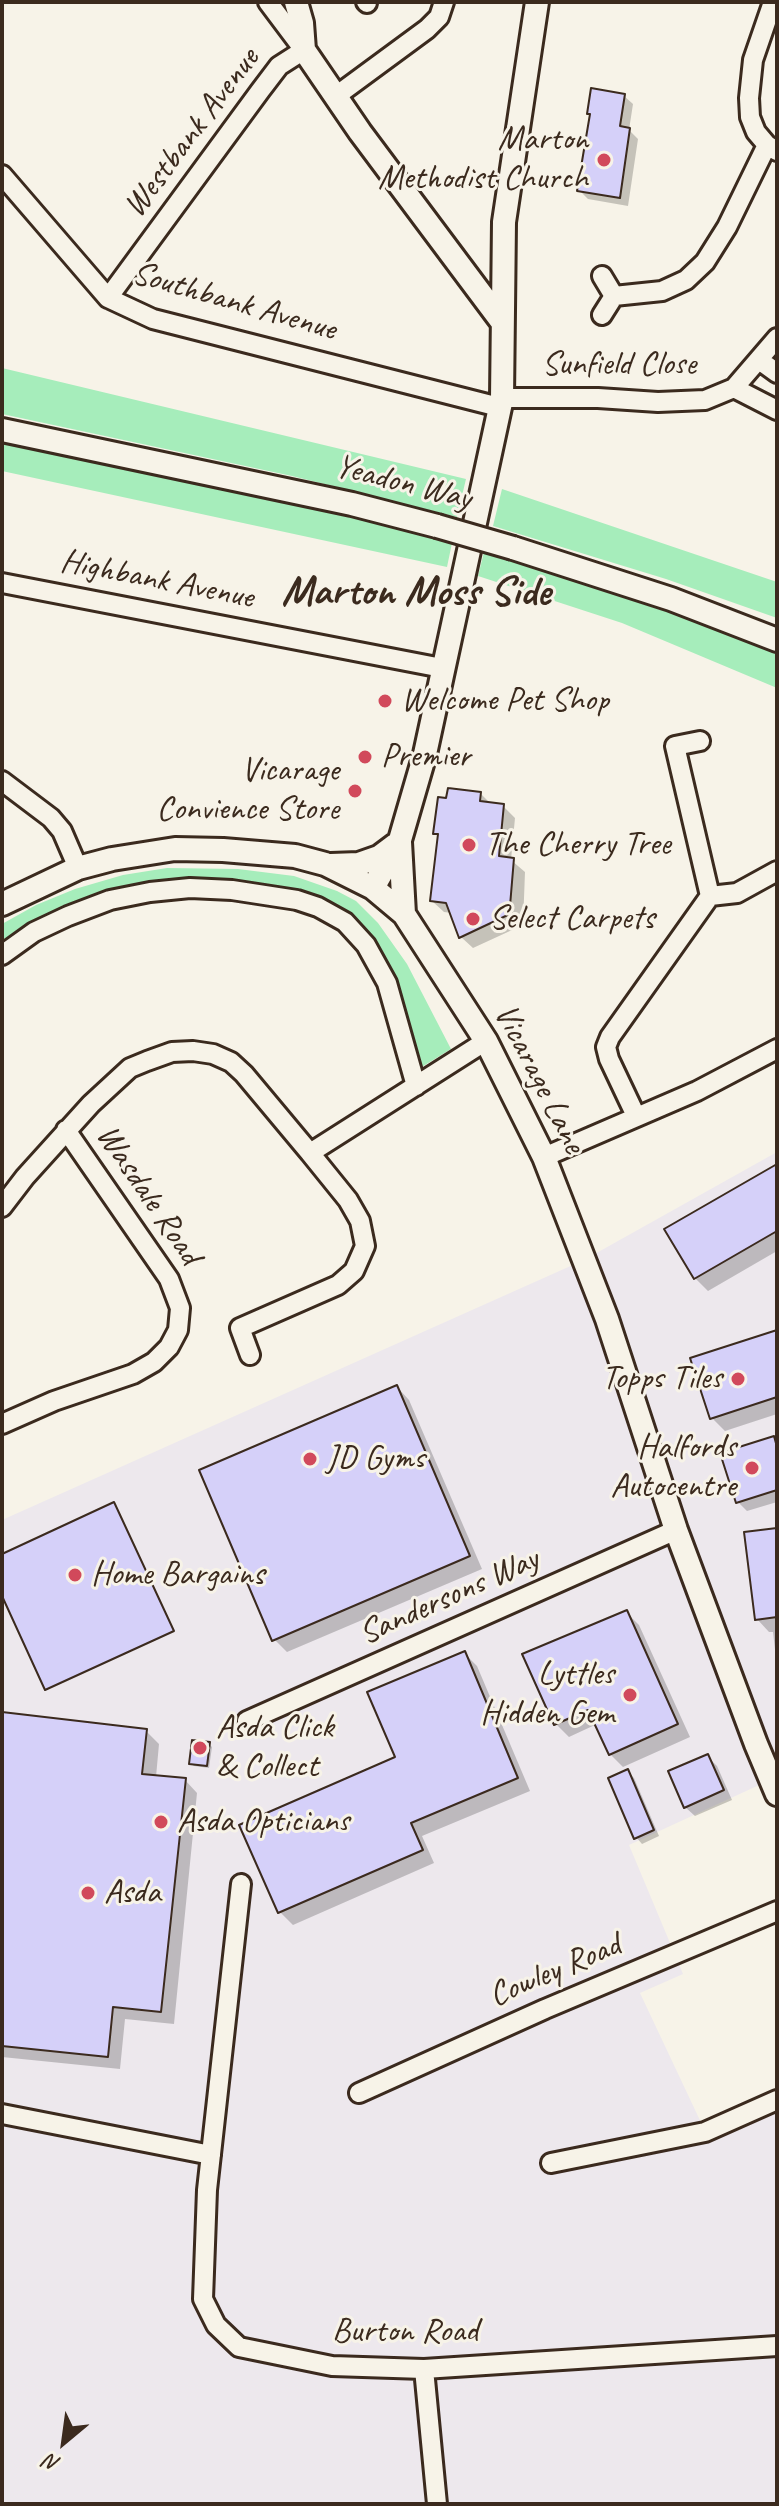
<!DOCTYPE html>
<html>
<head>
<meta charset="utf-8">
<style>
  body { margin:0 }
  #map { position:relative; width:779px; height:2506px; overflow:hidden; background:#f7f3e8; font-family:Caveat,sans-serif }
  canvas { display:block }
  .frame { position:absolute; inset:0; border:4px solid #3b2a1e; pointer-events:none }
  .north { position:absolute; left:24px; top:2402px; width:80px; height:80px; -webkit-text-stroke:6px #f7f3e8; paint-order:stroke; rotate:209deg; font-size:22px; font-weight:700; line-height:32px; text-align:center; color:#3b2a1e }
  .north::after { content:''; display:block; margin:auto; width:28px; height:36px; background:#3b2a1e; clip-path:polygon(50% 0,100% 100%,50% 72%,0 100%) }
</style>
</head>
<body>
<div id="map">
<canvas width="779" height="2506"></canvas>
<div class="frame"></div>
<div class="north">N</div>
</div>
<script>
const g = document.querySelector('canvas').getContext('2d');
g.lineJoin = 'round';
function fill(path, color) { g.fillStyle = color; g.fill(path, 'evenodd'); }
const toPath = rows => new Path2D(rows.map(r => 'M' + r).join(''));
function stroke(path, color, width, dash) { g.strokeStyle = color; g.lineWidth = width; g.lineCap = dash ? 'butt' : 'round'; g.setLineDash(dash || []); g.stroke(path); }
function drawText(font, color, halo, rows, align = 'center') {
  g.font = font + ' Caveat,sans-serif'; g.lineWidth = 6; g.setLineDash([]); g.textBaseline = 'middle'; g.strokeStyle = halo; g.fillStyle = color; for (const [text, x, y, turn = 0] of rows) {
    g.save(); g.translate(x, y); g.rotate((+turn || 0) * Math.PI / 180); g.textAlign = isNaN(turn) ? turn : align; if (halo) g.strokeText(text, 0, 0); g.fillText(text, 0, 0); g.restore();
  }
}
const built = toPath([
  [777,1152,777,1794,770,1780,629,1845,683,1974,640,1993,705,2131,777,2100,777,2504,2,2504,2,1520,584,1260]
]);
const green = toPath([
  [2,368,466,479,457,517,292,476,2,414],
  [2,440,277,498,452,543,447,567,2,471],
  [502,489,777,582,777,618,666,579,493,526],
  [484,552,692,620,777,654,777,688,622,623,478,576],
  [167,868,238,869,294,876,337,891,356,901,378,923,407,964,451,1049,412,1073,387,983,345,922,232,890,110,900,2,955,2,924,36,905,75,889,123,875]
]);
const shadow = toPath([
  [624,96,633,104,629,130,638,139,628,206,588,199,579,190,592,117,589,113],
  [480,793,491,804,503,806,515,818,511,860,525,872,523,925,473,948,461,937,452,913,444,912,432,901,440,838,435,833],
  [777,1166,777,1251,708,1291,695,1278],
  [777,1332,777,1414,725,1431,712,1418],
  [397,1387,409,1400,482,1569,287,1652,274,1639],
  [773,1439,777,1442,777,1502,747,1511,738,1502],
  [777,1530,777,1667,773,1632,769,1632,757,1619],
  [626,1612,639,1625,690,1737,623,1767,610,1754,597,1724,569,1737,556,1724],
  [464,1653,477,1666,530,1791,422,1836,434,1863,293,1925,280,1912,242,1826,397,1758],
  [2,1714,146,1731,159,1744,156,1777,185,1780,197,1793,174,2024,125,2019,120,2069,2,2057],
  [209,1744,212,1747,209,1768,194,1766,191,1763],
  [707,1756,717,1766,732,1800,695,1816,685,1807],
  [628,1772,634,1778,659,1836,642,1844,636,1837]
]);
const building = toPath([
  [591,88,625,94,620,126,630,128,620,198,577,191,590,114,587,114,591,88],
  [448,788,481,792,480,801,504,804,499,856,514,858,510,906,512,913,459,938,446,903,430,901,438,834,433,834,438,797,446,798,448,788],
  [777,1164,777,1231,694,1279,664,1229,777,1164],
  [777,1330,777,1397,710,1419,690,1358,777,1330],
  [397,1385,470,1556,272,1641,199,1470,397,1385],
  [774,1436,777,1447,777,1490,736,1503,720,1453,774,1436],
  [114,1502,174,1631,45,1690,2,1596,2,1554,114,1502],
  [777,1528,777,1617,755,1620,744,1532,777,1528],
  [627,1610,678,1724,609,1755,588,1710,554,1725,522,1654,627,1610],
  [465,1651,518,1778,411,1823,423,1850,278,1913,239,1825,395,1757,367,1692,465,1651],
  [2,1712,147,1729,142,1774,186,1778,161,2012,113,2007,108,2057,2,2046,2,1712],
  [192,1740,210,1742,207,1766,189,1764,192,1740],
  [708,1754,724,1790,684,1808,668,1771,708,1754],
  [628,1769,654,1830,634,1839,608,1778,628,1769]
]);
const minor = toPath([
  [366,2,367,3],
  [773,2,753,60,749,98,750,117,756,132,767,145,777,151],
  [336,96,427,29,439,17,444,2],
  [2,175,108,298,153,319,499,407],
  [602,276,614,296],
  [614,296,662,291,686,280,705,262,727,227,767,145],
  [108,298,260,91,279,66,304,50,268,2],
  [602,315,614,296],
  [759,360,777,373],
  [734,388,777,410],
  [502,398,598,398,658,402,705,400,734,388,777,338],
  [2,583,442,668],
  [700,741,675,746,710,896],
  [2,781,51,818,62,831,78,868],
  [2,955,34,932,68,916,110,900,150,892,190,888,232,890,297,900,318,907,345,922,366,945,387,983,416,1086],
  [636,1116,609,1059,606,1047,610,1037,710,896,737,893,777,871],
  [544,1157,697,1091,777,1049],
  [2,1207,25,1177,91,1104,130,1068,147,1061,172,1052,193,1051,213,1054,231,1062,244,1074,310,1153,486,1041],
  [250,1355,240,1328,338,1285,354,1271,365,1246,360,1221,348,1200,310,1153],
  [2,1424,54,1401,133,1374,154,1362,169,1347,178,1330,180,1308,169,1279,66,1130],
  [247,1721,676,1530],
  [241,1884,207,2190,203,2299,216,2325,239,2347,332,2366,424,2369,777,2346],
  [359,2093,545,2009,777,1911],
  [2,2114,211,2155],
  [551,2163,705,2132,777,2100],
  [424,2369,437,2504]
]);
const tertiary = toPath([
  [296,2,302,23,304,50,360,132,502,322],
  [2,430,352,504,437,526],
  [513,548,671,599,777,640],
  [400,842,404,914],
  [331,865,359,864,379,857,395,845],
  [373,888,400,840,425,754,502,398,504,222,537,2],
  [2,904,78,868,112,859,175,849,223,850,295,856,325,864,373,888,404,914,486,1041,544,1157,607,1319,676,1530,756,1744,777,1794]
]);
const tertiaryBridge = toPath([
  [437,526,513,548]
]);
const markers = [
  [604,160,8,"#d1495b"],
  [385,701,8,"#d1495b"],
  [365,757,8,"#d1495b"],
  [355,791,8,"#d1495b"],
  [469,845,8,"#d1495b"],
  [473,919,8,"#d1495b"],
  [738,1379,8,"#d1495b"],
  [310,1459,8,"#d1495b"],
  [752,1468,8,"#d1495b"],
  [75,1575,8,"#d1495b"],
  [630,1695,8,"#d1495b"],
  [200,1748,8,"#d1495b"],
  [161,1822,8,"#d1495b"],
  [88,1893,8,"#d1495b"]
];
const streetNames = [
  ["Westbank Avenue",192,133,-53],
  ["Southbank Avenue",234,302,16],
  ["Sunfield Close",619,365],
  ["Yeadon Way",403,483,14],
  ["Highbank Avenue",157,580,11],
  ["Vicarage Lane",539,1079,63],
  ["Wasdale Road",148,1195,56],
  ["Sandersons Way",449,1597,-24],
  ["Cowley Road",555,1971,-23],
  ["Burton Road",405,2332]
];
const poiNames = [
  ["Marton",588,140,"right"],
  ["Methodist Church",588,179,"right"],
  ["Welcome Pet Shop",401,701],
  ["Premier",381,757],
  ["Vicarage",339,771,"right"],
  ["Convience Store",339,810,"right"],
  ["The Cherry Tree",485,845],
  ["Select Carpets",489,919],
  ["Topps Tiles",722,1379,"right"],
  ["Halfords",736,1448,"right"],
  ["Autocentre",736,1487,"right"],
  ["JD Gyms",326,1459],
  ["Home Bargains",91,1575],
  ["Lyttles",614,1675,"right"],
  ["Hidden Gem",614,1714,"right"],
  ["Asda Click",216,1728],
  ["& Collect",216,1767],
  ["Asda Opticians",177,1822],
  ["Asda",104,1893]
];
const districtNames = [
  ["Marton Moss Side",416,593]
];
fill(built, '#ede8ed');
fill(green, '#a6edbb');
fill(shadow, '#0003');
fill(building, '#d5d0f9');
stroke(building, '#3b2a1e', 2);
stroke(minor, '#3b2a1e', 24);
stroke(tertiary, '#3b2a1e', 28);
stroke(minor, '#f7f3e8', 18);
stroke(tertiary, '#f7f3e8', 22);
stroke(tertiaryBridge, '#3b2a1e', 28, []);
stroke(tertiaryBridge, '#f7f3e8', 22);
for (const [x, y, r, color] of markers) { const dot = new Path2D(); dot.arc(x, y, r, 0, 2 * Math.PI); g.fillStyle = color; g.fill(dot); stroke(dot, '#f7f3e8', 3); }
drawText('34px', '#3b2a1e', '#f7f3e8', streetNames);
drawText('34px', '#3b2a1e', '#f7f3e8', poiNames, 'left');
drawText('bold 42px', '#3b2a1e', '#f7f3e8', districtNames);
</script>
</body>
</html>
